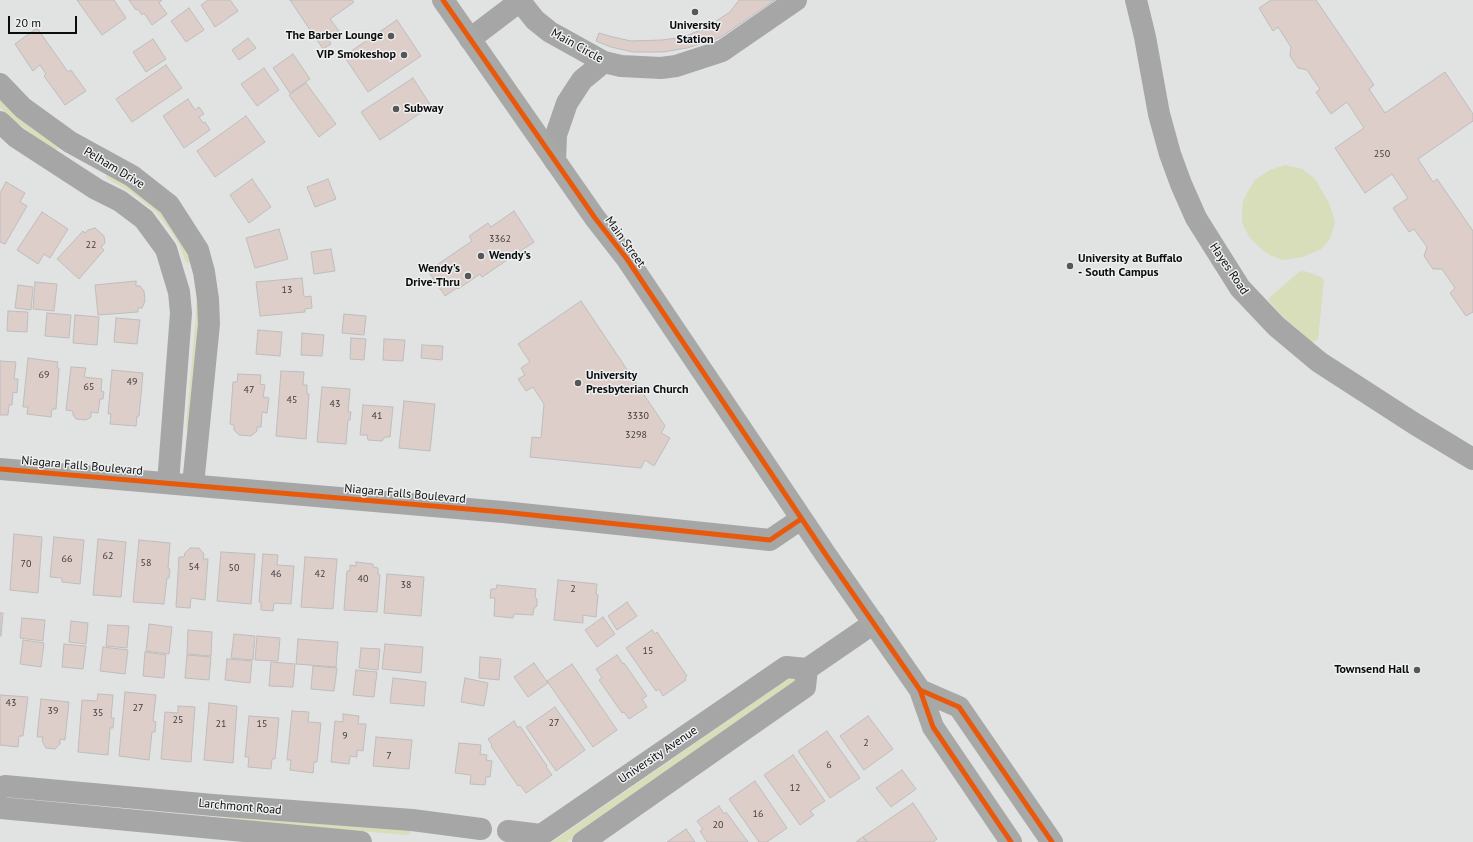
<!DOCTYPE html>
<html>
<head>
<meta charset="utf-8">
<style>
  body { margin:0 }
  #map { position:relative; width:1473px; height:842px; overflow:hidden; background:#e1e2e2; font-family:"PT Sans",sans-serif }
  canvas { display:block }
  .scale { position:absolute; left:8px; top:16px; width:69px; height:18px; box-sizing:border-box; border:2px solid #0b0c0c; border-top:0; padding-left:5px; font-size:12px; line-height:14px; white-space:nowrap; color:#0b0c0c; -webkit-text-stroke:3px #eeeff0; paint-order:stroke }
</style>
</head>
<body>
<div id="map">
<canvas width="1473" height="842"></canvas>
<div class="scale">20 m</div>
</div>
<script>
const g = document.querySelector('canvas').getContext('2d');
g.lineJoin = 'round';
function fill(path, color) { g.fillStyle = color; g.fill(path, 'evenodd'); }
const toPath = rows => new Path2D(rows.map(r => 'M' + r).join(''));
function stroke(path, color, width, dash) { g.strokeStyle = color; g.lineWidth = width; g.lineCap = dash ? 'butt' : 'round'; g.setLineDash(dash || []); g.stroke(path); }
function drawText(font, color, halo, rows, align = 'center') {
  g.font = font + ' "PT Sans",sans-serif'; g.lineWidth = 3; g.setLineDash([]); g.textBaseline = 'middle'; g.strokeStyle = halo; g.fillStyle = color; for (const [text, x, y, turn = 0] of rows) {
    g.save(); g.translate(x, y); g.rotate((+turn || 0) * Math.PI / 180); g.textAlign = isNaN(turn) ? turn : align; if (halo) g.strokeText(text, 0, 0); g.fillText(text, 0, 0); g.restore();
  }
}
const green = toPath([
  [0,98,59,146,59,148,55,150,16,122,0,108],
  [1285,165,1302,169,1315,179,1329,203,1335,222,1330,239,1321,249,1303,257,1283,260,1272,256,1265,252,1250,238,1245,229,1242,222,1242,212,1243,202,1247,193,1255,180,1270,170],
  [108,172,160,206,186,242,191,264,186,262,180,247,172,233,156,212,132,193,108,179,106,177],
  [1304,271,1321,277,1324,280,1318,339,1312,342,1278,312,1268,299,1299,272],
  [196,289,201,290,189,431,187,430,186,426,196,316],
  [794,676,796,684,567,842,552,842,791,677],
  [226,816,411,830,411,832,408,835,228,820]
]);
const building = toPath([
  [77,0,114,0,126,18,102,35,77,0],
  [129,0,162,0,159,3,167,14,152,25,144,13,142,15,138,9,136,10,129,0],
  [208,0,230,0,238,11,215,27,201,5,208,0],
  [290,0,352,0,354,2,330,19,339,31,328,39,331,44,323,49,290,0],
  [739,0,775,0,719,38,687,48,663,52,633,52,611,47,596,41,599,33,613,37,631,41,662,40,684,37,707,27,730,12,739,0],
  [1271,0,1316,0,1374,85,1369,89,1385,113,1445,72,1473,114,1473,121,1418,159,1433,182,1437,179,1473,231,1473,312,1466,316,1450,293,1455,288,1442,269,1433,269,1424,256,1427,247,1414,229,1409,232,1393,208,1408,198,1392,174,1365,193,1335,148,1364,128,1347,102,1331,114,1316,92,1320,89,1307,70,1298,68,1290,56,1291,47,1278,27,1273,31,1259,8,1271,0],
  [189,8,204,30,186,42,171,21,189,8],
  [397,20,421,56,368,92,344,56,397,20],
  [37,28,68,72,71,70,86,91,65,105,44,76,46,74,40,65,33,71,15,44,37,28],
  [248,38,256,48,239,60,232,50,248,38],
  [153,39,166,59,146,72,133,52,153,39],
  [293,54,310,79,290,93,273,68,293,54],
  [166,65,182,88,132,122,116,99,166,65],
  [264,68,279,90,257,106,241,84,264,68],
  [413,78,431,106,380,140,361,112,413,78],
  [306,83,336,124,319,137,289,95,306,83],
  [188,99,195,110,199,107,204,114,199,117,203,123,205,122,210,130,184,148,163,116,188,99],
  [246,116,265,142,215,177,197,151,246,116],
  [252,179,271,207,249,223,230,195,252,179],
  [328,179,336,199,315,207,307,187,328,179],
  [6,182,25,193,20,202,27,206,5,244,0,242,0,193,6,182],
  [514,211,534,242,482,277,480,274,458,289,457,288,445,296,428,271,472,241,469,236,488,223,491,227,514,211],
  [42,212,68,229,50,258,44,254,38,264,17,250,42,212],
  [95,228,104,236,105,243,101,247,104,250,79,279,57,259,83,231,85,233,88,230,95,228],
  [279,229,288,259,255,268,246,238,279,229],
  [331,249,335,271,314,274,311,252,331,249],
  [302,278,304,297,311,296,312,308,305,309,305,312,260,316,256,282,302,278],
  [136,281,136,286,140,286,144,291,145,301,142,308,138,308,138,312,98,315,95,285,136,281],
  [35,282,57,284,54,311,33,309,35,282],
  [18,285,33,287,31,310,15,308,18,285],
  [581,301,665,426,661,433,670,438,654,466,645,460,641,468,530,457,532,437,541,438,544,404,533,387,526,391,518,379,525,375,521,368,530,362,518,344,581,301],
  [8,311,28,312,27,332,7,331,8,311],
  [47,313,71,315,69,338,45,336,47,313],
  [344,314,366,316,364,335,342,333,344,314],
  [75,315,99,317,97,345,73,343,75,315],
  [116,318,140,320,137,344,114,342,116,318],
  [258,330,282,332,280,356,256,354,258,330],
  [302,333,324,335,322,356,301,355,302,333],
  [351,338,366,339,364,360,350,359,351,338],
  [384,339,405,340,403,361,383,360,384,339],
  [422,345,443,346,442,360,421,358,422,345],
  [28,358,58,362,57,368,59,368,56,409,52,409,51,417,27,414,28,407,23,407,28,358],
  [0,361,16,362,14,379,18,379,17,393,13,392,12,405,9,405,8,415,0,415,0,361],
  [71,367,86,368,84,377,102,379,101,391,104,392,103,399,100,399,98,413,91,412,91,417,86,420,76,419,73,415,73,411,66,410,71,367],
  [112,370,143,373,139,416,137,416,136,426,110,424,111,414,108,414,112,370],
  [281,371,304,372,303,385,307,385,307,394,309,394,306,439,276,436,281,371],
  [238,374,261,375,260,384,265,385,263,397,269,398,267,413,262,412,261,427,257,427,257,431,251,436,239,435,234,430,234,425,230,424,233,382,237,382,238,374],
  [322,387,350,389,348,412,351,412,350,420,348,420,346,444,317,442,322,387],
  [404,401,435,404,430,451,399,448,404,401],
  [363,405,393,407,390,437,385,437,382,441,368,440,367,435,360,435,363,405],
  [14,534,42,537,38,593,10,590,14,534],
  [54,537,84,540,80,584,62,582,62,578,50,577,54,537],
  [98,539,126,542,121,597,93,595,98,539],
  [139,540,170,543,168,569,170,569,169,578,167,578,164,604,133,602,139,540],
  [190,548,199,548,204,554,203,559,208,559,205,600,191,598,190,608,176,607,179,557,184,557,185,553,190,548],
  [221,552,255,554,251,604,217,601,221,552],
  [263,554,278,555,277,565,294,566,291,604,274,603,273,611,261,610,261,602,259,602,263,554],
  [305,557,337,559,333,609,301,607,305,557],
  [356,562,373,564,373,567,378,568,378,574,380,575,377,612,344,610,347,571,350,571,350,565,356,566,356,562],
  [387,574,424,577,421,616,384,613,387,574],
  [558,580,597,584,596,594,598,595,596,617,583,615,583,623,554,620,558,580],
  [497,585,536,589,535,597,537,599,537,606,534,608,533,615,514,614,513,618,494,616,495,598,490,598,491,589,496,589,497,585],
  [627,602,637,616,617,630,608,616,627,602],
  [0,613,3,613,1,636,0,636,0,613],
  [603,617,615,634,597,647,585,630,603,617],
  [22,618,45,620,43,641,20,638,22,618],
  [71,621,88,623,86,644,69,642,71,621],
  [149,624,172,627,169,654,146,651,149,624],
  [108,625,129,626,127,648,106,646,108,625],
  [188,630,212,632,211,656,187,654,188,630],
  [652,630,655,634,657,632,687,676,685,678,686,680,663,696,659,689,656,691,626,648,652,630],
  [234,634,255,636,253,660,231,658,234,634],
  [257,636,280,638,278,661,255,660,257,636],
  [298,639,338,642,336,667,296,664,298,639],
  [23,640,44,643,41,667,20,664,23,640],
  [64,644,86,646,83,669,62,667,64,644],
  [385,644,423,647,421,673,382,669,385,644],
  [103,647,128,650,125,674,100,671,103,647],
  [361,648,380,649,378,670,359,668,361,648],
  [145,652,166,655,164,678,143,676,145,652],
  [187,655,211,657,209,680,185,678,187,655],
  [617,655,623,664,624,663,647,696,642,699,647,707,629,719,624,712,622,713,599,680,602,678,596,669,617,655],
  [480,657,501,659,499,680,479,678,480,657],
  [227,659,252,661,250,683,225,680,227,659],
  [271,662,295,664,293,687,269,686,271,662],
  [534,663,548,683,528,697,514,677,534,663],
  [572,664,617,730,593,747,547,681,572,664],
  [313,666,337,668,334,691,311,689,313,666],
  [356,670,377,672,374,697,353,695,356,670],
  [393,678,426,682,424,706,390,703,393,678],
  [465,678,488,683,484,706,461,702,465,678],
  [125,692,156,695,153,721,156,722,155,732,152,732,149,760,119,756,125,692],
  [98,694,113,695,111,718,114,718,113,728,110,728,108,755,78,752,82,700,97,701,98,694],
  [0,695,28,697,23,736,19,736,18,747,0,745,0,695],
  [41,699,69,702,65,740,60,739,60,744,55,749,46,748,42,741,43,737,37,737,41,699],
  [209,703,237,706,233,763,204,760,209,703],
  [178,706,195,707,191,762,161,759,165,712,178,713,178,706],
  [555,707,585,750,556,771,526,727,555,707],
  [292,711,309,712,308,722,321,723,317,762,314,762,313,773,290,770,291,760,287,760,292,711],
  [343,714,359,716,358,724,366,724,363,751,357,750,357,757,350,756,349,764,331,762,335,721,343,722,343,714],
  [249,716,279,718,275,759,272,759,271,769,248,767,249,757,245,757,249,716],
  [868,716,893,749,864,770,840,736,868,716],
  [514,721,518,728,520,726,547,766,546,767,552,775,526,793,520,785,518,786,491,746,492,745,488,739,514,721],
  [827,731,860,778,830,798,798,751,827,731],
  [376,737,412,740,409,769,373,766,376,737],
  [459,743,481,745,480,754,487,755,486,760,492,761,490,777,486,777,485,785,470,784,471,775,455,773,459,743],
  [793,755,825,801,810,811,814,815,800,825,764,775,793,755],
  [902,770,916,789,891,807,876,788,902,770],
  [755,781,787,828,767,842,759,842,729,799,755,781],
  [913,803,937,839,933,842,867,842,863,837,913,803],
  [719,806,724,814,726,812,748,842,707,842,700,831,703,829,697,821,719,806],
  [686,829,695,842,667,842,686,829],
  [863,837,867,842,856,842,863,837]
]);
const minor = toPath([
  [519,0,535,20,550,32,604,62,621,66,661,68,676,66,722,51,796,0],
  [1136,0,1145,37,1159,114,1170,154,1181,184,1196,218,1240,288,1276,326,1319,362,1415,424,1473,459],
  [470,39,520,1],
  [0,84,23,108,70,142,132,176,169,205,198,250,204,272,208,299,209,324,193,485],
  [0,122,16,137,96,189,120,201,144,219,166,249,179,292,181,313,168,483],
  [555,161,556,135,567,103,582,80,604,62],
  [0,469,503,512,770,540,801,519],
  [0,788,5,786,213,805,412,820,481,829],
  [0,808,361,842],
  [508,831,541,835,786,667,807,669,874,623],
  [583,842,805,687,807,669]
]);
const major = toPath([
  [443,0,595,218,627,259,826,555,920,690,933,727,1011,842],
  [920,690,959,707,1052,842]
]);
const cycleway = toPath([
  [443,0,595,218,627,259,826,555,920,690,933,727,1011,842],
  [0,469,503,512,770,540,801,519],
  [920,690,959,707,1052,842]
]);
const markers = [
  [695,12,4,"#565757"],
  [391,36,4,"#565757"],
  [404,55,4,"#565757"],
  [396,109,4,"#565757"],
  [481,256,4,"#565757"],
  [1070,266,4,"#565757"],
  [468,276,4,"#565757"],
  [578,383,4,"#565757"],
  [1417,670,4,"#565757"]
];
const numberNames = [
  ["250",1382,154],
  ["3362",500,239],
  ["22",91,245],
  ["13",287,290],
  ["69",44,375],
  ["49",132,382],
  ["65",89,387],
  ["47",249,390],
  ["45",292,400],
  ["43",335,404],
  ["41",377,416],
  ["3330",638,416],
  ["3298",636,435],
  ["62",108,556],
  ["66",67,559],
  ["58",146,563],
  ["70",26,564],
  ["54",194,567],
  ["50",234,568],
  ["46",276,574],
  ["42",320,574],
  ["40",363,579],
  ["38",406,585],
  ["2",573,589],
  ["15",648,651],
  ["43",11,703],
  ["27",138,708],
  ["39",53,711],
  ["35",98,713],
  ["25",178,720],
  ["27",554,723],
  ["21",221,724],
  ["15",262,724],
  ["9",345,736],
  ["2",866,743],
  ["7",389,756],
  ["6",829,765],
  ["12",795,788],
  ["16",758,814],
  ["20",718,825]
];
const poiNames = [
  ["University",695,26,"center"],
  ["Station",695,40,"center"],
  ["The Barber Lounge",383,36],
  ["VIP Smokeshop",396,55],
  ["Subway",404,109,"left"],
  ["Wendy's",489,256,"left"],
  ["University at Buffalo",1078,259,"left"],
  ["- South Campus",1078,273,"left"],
  ["Wendy's",460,269],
  ["Drive-Thru",460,283],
  ["University",586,376,"left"],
  ["Presbyterian Church",586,390,"left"],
  ["Townsend Hall",1409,670]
];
const streetNames = [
  ["Main Circle",577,46,29],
  ["Pelham Drive",114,168,31],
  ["Main Street",625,242,54],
  ["Hayes Road",1229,269,56],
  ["Niagara Falls Boulevard",82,466,5],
  ["Niagara Falls Boulevard",405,494,5],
  ["University Avenue",658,755,-34],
  ["Larchmont Road",240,807,5]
];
fill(green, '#d7deb9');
fill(building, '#ddceca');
stroke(building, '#bdbdbd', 1);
stroke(minor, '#a5a6a5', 22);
stroke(major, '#a8a8a7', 22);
stroke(cycleway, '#e8590c', 5);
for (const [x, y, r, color] of markers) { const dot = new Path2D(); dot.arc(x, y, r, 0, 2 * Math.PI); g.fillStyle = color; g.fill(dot); stroke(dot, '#eeeff0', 1.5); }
drawText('10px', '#403c3c', null, numberNames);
drawText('bold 12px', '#0b0c0c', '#eeeff0', poiNames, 'right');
drawText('12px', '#0b0c0c', '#eeeff0', streetNames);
</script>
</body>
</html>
